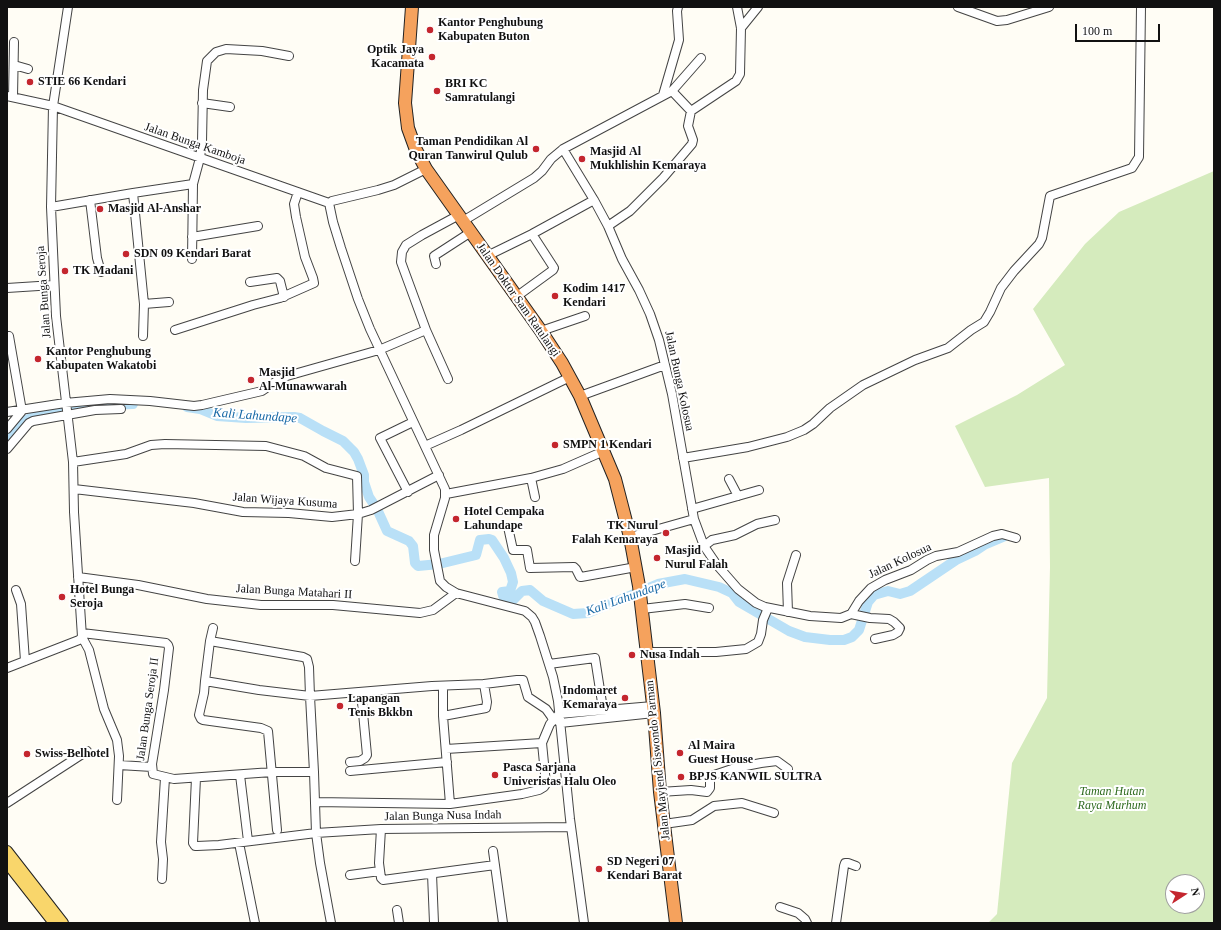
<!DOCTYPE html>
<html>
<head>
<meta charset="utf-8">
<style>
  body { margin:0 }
  #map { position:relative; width:1221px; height:930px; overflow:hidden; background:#fffdf5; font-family:Georgia,serif }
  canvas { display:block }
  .frame { position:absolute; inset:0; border:8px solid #111; pointer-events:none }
  .north { position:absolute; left:1165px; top:874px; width:40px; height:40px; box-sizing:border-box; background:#fff; border:1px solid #a0a0a0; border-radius:50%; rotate:78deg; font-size:11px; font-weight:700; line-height:16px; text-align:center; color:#111 }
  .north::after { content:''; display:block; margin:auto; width:14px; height:18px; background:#c4262e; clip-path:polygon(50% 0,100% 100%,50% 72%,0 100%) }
  .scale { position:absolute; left:1075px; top:24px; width:85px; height:18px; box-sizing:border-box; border:2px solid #111; border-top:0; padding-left:5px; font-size:12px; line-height:14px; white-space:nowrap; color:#111; -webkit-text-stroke:3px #fff; paint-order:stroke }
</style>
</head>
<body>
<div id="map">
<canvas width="1221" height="930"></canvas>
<div class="frame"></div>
<div class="north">N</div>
<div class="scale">100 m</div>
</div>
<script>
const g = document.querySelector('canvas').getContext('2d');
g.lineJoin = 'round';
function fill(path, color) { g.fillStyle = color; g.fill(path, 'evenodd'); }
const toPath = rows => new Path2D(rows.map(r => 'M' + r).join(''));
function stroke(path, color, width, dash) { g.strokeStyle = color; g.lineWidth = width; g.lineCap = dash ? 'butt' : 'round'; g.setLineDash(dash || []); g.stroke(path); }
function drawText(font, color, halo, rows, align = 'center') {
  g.font = font + ' Georgia,serif'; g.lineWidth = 4; g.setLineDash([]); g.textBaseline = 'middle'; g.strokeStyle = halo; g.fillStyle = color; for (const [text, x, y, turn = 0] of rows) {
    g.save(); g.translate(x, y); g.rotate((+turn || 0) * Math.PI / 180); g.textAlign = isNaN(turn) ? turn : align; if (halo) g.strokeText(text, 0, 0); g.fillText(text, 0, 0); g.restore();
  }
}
const green = toPath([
  [1214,171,1214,923,988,923,997,914,1012,763,1047,698,1050,567,1049,478,985,487,955,426,1017,395,1065,365,1033,309,1085,244,1119,212],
  [1173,882,1197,882,1197,906,1173,906]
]);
const river = toPath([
  [187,407,200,409,217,416,246,418,294,417,300,418,323,431,343,441,354,452,358,459,364,475,364,482,369,497,377,509,387,531,409,541,413,546,415,563,418,566,439,564,476,555,480,540,489,539,492,540,504,558,511,573,513,582,510,591,502,592,504,599,513,600,522,591,530,590,543,601,573,614,588,613,658,584,685,579,719,587,732,593,739,602,789,631,805,637,830,640,844,640,852,637,859,630,868,602,874,595,888,591,900,594,910,591,956,560,975,551,984,545,1003,537],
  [7,437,22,422,35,416,57,410,84,406,133,404]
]);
const minor = toPath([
  [68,7,53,106,51,207,56,316,73,462,74,512,82,637],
  [958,7,997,21,1007,20,1049,7],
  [741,28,758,7],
  [14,65,28,69],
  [672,91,701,58],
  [663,95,679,40,677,11,678,7],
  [7,96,53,106,329,203],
  [13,97,14,42],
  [202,103,230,107],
  [90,200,97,258,101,272],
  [594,200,608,226,622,259,639,290,650,314,659,340,672,394,694,519],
  [329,203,333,222,341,248,358,299,370,329,445,489,445,498,434,535,434,550,440,581,446,587,456,593,525,611,532,617,535,622,540,636,553,677,558,701,570,819,584,923],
  [329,203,332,201,378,190,394,185,426,169],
  [51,207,133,193],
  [463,221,534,178,542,171,551,159,563,149,672,91,691,111,736,81,740,74,741,28,737,7],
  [608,226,630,211,663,178,692,144,693,140,688,126,691,111],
  [192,237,258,226],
  [487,256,532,234,594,200,563,149],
  [192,259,193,184,200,158,202,142,203,90,207,61,216,52,226,49,262,51,289,56],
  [436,264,434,256,471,232],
  [250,282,277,278,280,281,284,297],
  [7,288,54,285],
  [516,297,553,270,554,268,532,234],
  [144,304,169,302],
  [175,330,253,305,280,298,314,283,313,278,305,257,296,217,294,204,298,192],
  [426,330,448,379],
  [541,331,585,316],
  [143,336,144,304,133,193,193,184],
  [580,396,665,365],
  [7,412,65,403,110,399,150,401,194,406,202,405,262,391,278,380,287,376,379,350,426,330,401,262,402,252,406,245,422,235,459,215],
  [7,429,22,411,9,336],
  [425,446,461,430,570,377],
  [7,449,29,423,33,421,95,410,121,409],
  [683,458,748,447,787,437,804,430,813,424,830,408,863,385,915,360,948,348,971,330,984,322,990,312,1001,288,1014,271,1039,244,1042,238,1050,196,1132,168,1139,157,1141,7],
  [73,462,126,454,151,445,165,444,266,446,304,456,326,468,357,476,358,514,355,561],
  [729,479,738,496],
  [74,489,194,503,243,512,289,513,332,517,358,514,371,510,439,475],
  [408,492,380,438,413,422],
  [446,494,531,478],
  [535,497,531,478,563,469,604,451],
  [692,509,759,490],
  [508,527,513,550,527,550,530,568,574,567,576,569,580,577,581,577,636,567],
  [630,537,694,519,704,546,717,565,738,589,756,603,765,607,810,616,841,618,851,614],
  [704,546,712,540,735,535,757,524,775,520],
  [78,577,138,585,207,599,261,605,333,605,420,613,433,610,456,593],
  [16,590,21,604,25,661],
  [642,609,685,604,709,608],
  [788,612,787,583,796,555],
  [851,614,859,601,871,588,885,580,911,570,927,560,936,556,958,552,993,536,1002,534,1016,538],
  [851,614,870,618,889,619,894,622,900,628,898,632,893,635,875,639],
  [82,633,166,643,168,645,169,648,164,690,152,764,153,774,174,779,272,772,314,772],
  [82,637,89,650,104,709,117,740,119,756,117,800],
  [210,641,213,628],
  [647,652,716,652,746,649,758,642,761,634,763,620,768,608],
  [549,664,595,658,603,709],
  [7,668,79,640,82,637],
  [205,681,204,693,199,715,201,719,203,720,261,728,268,731,277,830],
  [443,687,443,716,450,804],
  [443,716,486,708,487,702,484,684],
  [556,719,560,723,654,713],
  [446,749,542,743,550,724,559,714,653,706],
  [350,762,360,761,365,758,367,755,361,692],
  [119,765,152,767],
  [350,771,447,762],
  [240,775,248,841],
  [196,778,193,843,195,846,197,846,219,845,316,833,381,829,571,827],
  [660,792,691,790,707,792,710,788,710,780,711,776,735,768,761,763,777,761,788,769],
  [315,802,450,804,522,794,539,790,544,787,546,784,542,743],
  [7,803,87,751],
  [664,824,692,820,714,806,742,803,774,813],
  [381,829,379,863,381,878,383,880,495,865],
  [239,843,255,923],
  [493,851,503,923],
  [432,874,434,923],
  [350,875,380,871],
  [162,879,163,859,161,842,165,778],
  [780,907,798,913,805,919,807,923],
  [397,910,399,923],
  [331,923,320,863,316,833,314,772,310,696,309,667,307,659,303,657,210,641,205,681,259,690,310,696,432,686,484,684,517,680,523,680,528,697,546,709,551,716,553,720],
  [836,923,844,866,845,863,848,863,856,866]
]);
const major = toPath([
  [7,851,63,923],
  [7,863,54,923]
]);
const highway = toPath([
  [412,7,405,103,408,128,416,150,426,169,541,331,562,363,580,396,615,479,630,537,639,586,654,713,660,792,676,923]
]);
const markers = [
  [430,30,4,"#c4262e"],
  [432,57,4,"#c4262e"],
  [30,82,4,"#c4262e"],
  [437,91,4,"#c4262e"],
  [536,149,4,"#c4262e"],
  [582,159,4,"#c4262e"],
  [100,209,4,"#c4262e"],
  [126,254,4,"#c4262e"],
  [65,271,4,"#c4262e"],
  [555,296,4,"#c4262e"],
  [38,359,4,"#c4262e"],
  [251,380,4,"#c4262e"],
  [555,445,4,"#c4262e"],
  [456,519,4,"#c4262e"],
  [666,533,4,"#c4262e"],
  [657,558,4,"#c4262e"],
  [62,597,4,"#c4262e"],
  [632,655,4,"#c4262e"],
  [625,698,4,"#c4262e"],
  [340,706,4,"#c4262e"],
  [680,753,4,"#c4262e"],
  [27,754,4,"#c4262e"],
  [495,775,4,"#c4262e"],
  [681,777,4,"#c4262e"],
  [599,869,4,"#c4262e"]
];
const poiNames = [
  ["Kantor Penghubung",438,23],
  ["Kabupaten Buton",438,37],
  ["Optik Jaya",424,50,"right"],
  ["Kacamata",424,64,"right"],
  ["STIE 66 Kendari",38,82],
  ["BRI KC",445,84],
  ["Samratulangi",445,98],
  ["Taman Pendidikan Al",528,142,"right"],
  ["Quran Tanwirul Qulub",528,156,"right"],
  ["Masjid Al",590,152],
  ["Mukhlishin Kemaraya",590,166],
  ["Masjid Al-Anshar",108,209],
  ["SDN 09 Kendari Barat",134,254],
  ["TK Madani",73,271],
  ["Kodim 1417",563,289],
  ["Kendari",563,303],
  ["Kantor Penghubung",46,352],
  ["Kabupaten Wakatobi",46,366],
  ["Masjid",259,373],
  ["Al-Munawwarah",259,387],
  ["SMPN 1 Kendari",563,445],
  ["Hotel Cempaka",464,512],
  ["Lahundape",464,526],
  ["TK Nurul",658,526,"right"],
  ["Falah Kemaraya",658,540,"right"],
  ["Masjid",665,551],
  ["Nurul Falah",665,565],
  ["Hotel Bunga",70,590],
  ["Seroja",70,604],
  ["Nusa Indah",640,655],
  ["Indomaret",617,691,"right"],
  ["Kemaraya",617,705,"right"],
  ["Lapangan",348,699],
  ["Tenis Bkkbn",348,713],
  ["Al Maira",688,746],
  ["Guest House",688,760],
  ["Swiss-Belhotel",35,754],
  ["Pasca Sarjana",503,768],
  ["Univeristas Halu Oleo",503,782],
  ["BPJS KANWIL SULTRA",689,777],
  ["SD Negeri 07",607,862],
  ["Kendari Barat",607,876]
];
const streetNames = [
  ["Jalan Bunga Kamboja",195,144,19],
  ["Jalan Bunga Seroja",44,292,-94],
  ["Jalan Doktor Sam Ratulangi",518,300,55],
  ["Jalan Bunga Kolosua",679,381,78],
  ["Jalan Wijaya Kusuma",285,501,4],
  ["Jalan Kolosua",900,561,-25],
  ["Jalan Bunga Matahari II",294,592,3],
  ["Jalan Bunga Seroja II",148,709,-82],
  ["Jalan Mayjend Siswondo Parman",658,760,-96],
  ["Jalan Bunga Nusa Indah",443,816,-1]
];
const parkNames = [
  ["Taman Hutan",1112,792],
  ["Raya Murhum",1112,806]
];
const waterNames = [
  ["Kali Lahundape",255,416,4],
  ["Kali Lahundape",626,598,-20]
];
fill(green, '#d5ebbd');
stroke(river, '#b9e0f7', 10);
stroke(minor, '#444', 10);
stroke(major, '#222', 12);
stroke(highway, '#222', 14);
stroke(minor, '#fff', 8);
stroke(major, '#f9d66b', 10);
stroke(highway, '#f5a25d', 12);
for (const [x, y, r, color] of markers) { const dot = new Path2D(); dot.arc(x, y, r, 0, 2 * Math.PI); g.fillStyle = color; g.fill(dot); stroke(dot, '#fff', 1.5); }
drawText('bold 12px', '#111', '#fff', poiNames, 'left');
drawText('12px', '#111', '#fff', streetNames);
drawText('italic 12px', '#2f6b1f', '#fff', parkNames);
drawText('italic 13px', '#1768a6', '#fff', waterNames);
</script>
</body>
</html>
